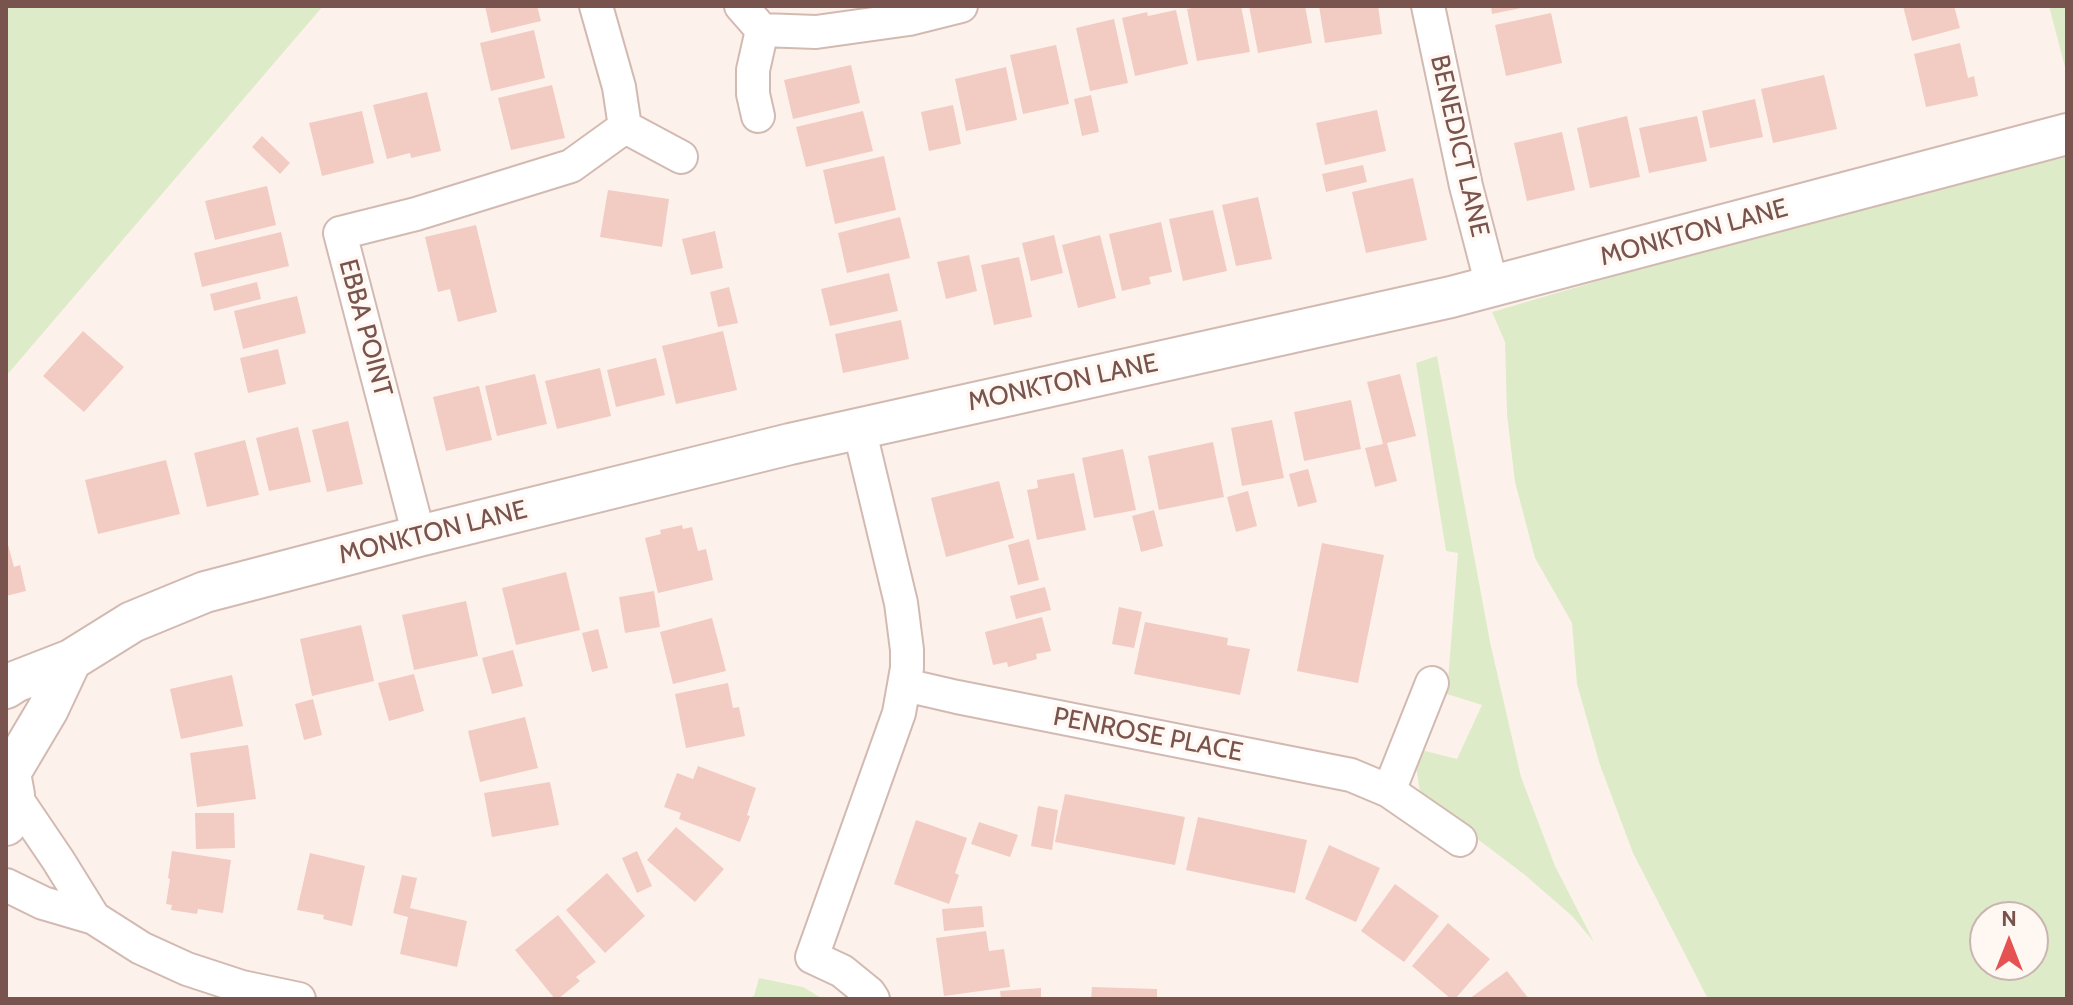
<!DOCTYPE html>
<html>
<head>
<meta charset="utf-8">
<style>
  body { margin:0 }
  #map { position:relative; width:2073px; height:1005px; overflow:hidden; background:#fdf2eb; font-family:Cabin,sans-serif }
  canvas { display:block }
  .frame { position:absolute; inset:0; border:8px solid #79534d; pointer-events:none }
  .north { position:absolute; left:1969px; top:901px; width:80px; height:80px; box-sizing:border-box; background:#fff7f2; border:2px solid #c9b5b0; border-radius:50%; rotate:0deg; font-size:22px; font-weight:700; line-height:32px; text-align:center; color:#79534d }
  .north::after { content:''; display:block; margin:auto; width:28px; height:36px; background:#e55251; clip-path:polygon(50% 0,100% 100%,50% 72%,0 100%) }
</style>
</head>
<body>
<div id="map">
<canvas width="2073" height="1005"></canvas>
<div class="frame"></div>
<div class="north">N</div>
</div>
<script>
const g = document.querySelector('canvas').getContext('2d');
g.lineJoin = 'round';
function fill(path, color) { g.fillStyle = color; g.fill(path, 'evenodd'); }
const toPath = rows => new Path2D(rows.map(r => 'M' + r).join(''));
function stroke(path, color, width, dash) { g.strokeStyle = color; g.lineWidth = width; g.lineCap = dash ? 'butt' : 'round'; g.setLineDash(dash || []); g.stroke(path); }
function drawText(font, color, halo, rows, align = 'center') {
  g.font = font + ' Cabin,sans-serif'; g.lineWidth = 7; g.setLineDash([]); g.textBaseline = 'middle'; g.strokeStyle = halo; g.fillStyle = color; for (const [text, x, y, turn = 0] of rows) {
    g.save(); g.translate(x, y); g.rotate((+turn || 0) * Math.PI / 180); g.textAlign = isNaN(turn) ? turn : align; if (halo) g.strokeText(text, 0, 0); g.fillText(text, 0, 0); g.restore();
  }
}
const green = toPath([
  [6,6,323,6,6,376],
  [2049,6,2067,6,2067,75],
  [2067,157,2067,999,1708,999,1633,853,1600,765,1577,684,1572,623,1535,558,1515,482,1507,414,1505,342,1492,312,1673,259,1945,186],
  [1985,917,2033,917,2033,965,1985,965],
  [1437,356,1490,642,1521,777,1555,866,1594,942,1572,916,1525,875,1455,822,1420,792,1416,766,1421,750,1457,759,1482,705,1447,694,1458,553,1446,551,1416,363],
  [759,978,803,987,823,999,745,999,754,996]
]);
const building = toPath([
  [485,6,537,6,541,21,491,33],
  [1202,6,1241,6,1250,52,1197,61,1187,9],
  [1249,6,1305,6,1312,43,1258,53],
  [1319,6,1378,6,1382,34,1325,43],
  [1491,6,1526,6,1526,7,1492,14],
  [1903,6,1954,6,1960,28,1912,41],
  [1176,10,1188,64,1135,76,1122,18,1147,12,1148,16],
  [1551,13,1562,63,1506,76,1495,25],
  [1114,19,1128,83,1090,91,1076,28],
  [534,30,545,78,491,91,480,43],
  [1960,43,1968,78,1974,76,1978,96,1926,107,1914,54],
  [1056,45,1069,104,1023,114,1010,55],
  [851,65,860,103,793,119,784,80],
  [1006,67,1017,120,966,131,955,79],
  [1824,75,1837,129,1773,143,1761,89],
  [552,85,565,138,511,150,498,98],
  [427,92,441,151,411,158,410,153,387,159,373,105],
  [1091,95,1099,132,1082,136,1074,99],
  [1755,99,1763,137,1710,148,1702,111],
  [953,105,961,144,929,151,921,112],
  [1377,110,1386,151,1325,165,1316,123],
  [362,111,374,163,322,176,309,123],
  [863,111,873,151,806,167,796,127],
  [1627,116,1640,177,1590,188,1577,128],
  [1697,116,1707,161,1649,173,1639,128],
  [1562,132,1575,190,1527,201,1514,143],
  [262,136,290,163,280,174,252,147],
  [884,156,896,210,835,224,823,170],
  [1363,165,1367,182,1326,192,1322,174],
  [1413,178,1427,240,1366,253,1352,192],
  [267,186,276,225,215,240,205,201],
  [608,190,669,199,662,247,600,237],
  [1258,197,1272,259,1236,266,1222,205],
  [1213,210,1227,271,1183,281,1169,219],
  [900,217,910,258,847,273,838,233],
  [1161,222,1172,272,1149,277,1151,284,1122,291,1109,234],
  [476,225,497,312,458,322,450,289,438,292,425,237],
  [715,231,723,268,691,275,682,239],
  [281,232,289,266,202,287,194,253],
  [1054,235,1063,273,1031,281,1022,243],
  [1100,235,1116,298,1078,308,1062,245],
  [969,255,977,291,946,299,937,262],
  [1019,257,1032,317,994,325,981,265],
  [889,273,898,311,830,326,821,289],
  [257,282,261,299,214,311,210,294],
  [729,287,738,323,718,327,710,292],
  [297,296,306,333,243,349,234,311],
  [901,320,909,359,843,373,835,334],
  [83,331,124,367,84,412,43,376],
  [723,331,737,390,676,404,662,346],
  [278,349,286,384,248,393,240,358],
  [656,358,665,395,616,407,607,370],
  [600,368,611,416,557,429,545,381],
  [535,374,547,424,497,436,485,386],
  [1400,374,1416,436,1387,443,1397,481,1375,487,1365,448,1383,444,1367,382],
  [479,386,492,440,446,451,433,397],
  [1351,400,1361,449,1304,461,1294,412],
  [1272,420,1284,478,1242,486,1231,428],
  [348,421,363,484,327,492,312,430],
  [298,427,311,482,269,491,256,438],
  [245,440,259,495,207,507,194,453],
  [1213,442,1224,497,1159,510,1148,456],
  [1123,449,1136,510,1094,518,1082,458],
  [166,460,180,514,98,534,85,480],
  [1308,469,1317,502,1298,507,1289,474],
  [1074,473,1086,530,1037,540,1027,490,1038,488,1037,480],
  [999,481,1014,538,946,557,931,498],
  [1248,491,1257,526,1236,532,1227,497],
  [1154,510,1163,546,1141,552,1132,516],
  [682,525,683,529,692,527,698,551,706,549,713,580,658,593,645,538,661,534,660,530],
  [6,537,14,567,20,565,26,591,6,596],
  [1029,539,1039,580,1018,585,1008,545],
  [1322,543,1384,555,1358,683,1297,671],
  [566,572,580,630,516,645,502,588],
  [1045,587,1051,610,1016,619,1010,596],
  [654,591,660,627,625,633,619,597],
  [466,601,478,656,414,670,402,615],
  [1119,607,1142,612,1134,648,1112,644],
  [1042,617,1051,651,1036,654,1037,659,1008,667,1007,662,993,665,985,632],
  [712,618,726,671,673,684,660,632],
  [1145,622,1228,638,1227,645,1250,649,1240,695,1134,674],
  [361,625,374,681,312,696,300,639],
  [598,629,608,668,592,672,582,633],
  [513,650,523,686,492,694,482,658],
  [414,674,424,711,389,721,378,683],
  [232,675,243,726,181,739,170,689],
  [728,683,733,708,739,707,745,736,686,748,675,694],
  [313,699,322,735,304,740,295,704],
  [525,717,538,768,480,782,468,731],
  [248,745,256,799,197,807,190,753],
  [698,766,756,788,747,815,750,816,740,842,679,819,681,813,664,807,677,773,693,779],
  [550,782,559,825,492,837,484,793],
  [1065,794,1185,817,1175,865,1055,842],
  [1038,806,1058,810,1052,850,1031,846],
  [195,813,234,813,235,848,196,849],
  [1198,817,1307,840,1295,893,1186,870],
  [916,820,967,838,955,873,959,875,949,904,894,884],
  [979,822,1018,835,1010,857,971,844],
  [676,827,724,869,695,902,647,860],
  [1329,845,1380,868,1356,922,1305,899],
  [172,851,231,860,223,913,198,909,197,914,171,910,172,905,166,904,170,879,168,878],
  [637,851,652,886,637,893,622,858],
  [310,853,365,866,352,926,323,919,324,915,297,910],
  [607,873,645,916,605,953,566,910],
  [402,875,417,878,410,908,467,921,457,967,400,954,408,917,393,913],
  [1395,884,1439,916,1404,962,1361,931],
  [982,906,984,927,944,931,942,909],
  [558,915,596,962,576,977,580,981,558,999,555,999,515,950],
  [1448,923,1490,959,1455,999,1451,999,1412,966],
  [986,931,989,951,1004,949,1010,987,944,996,936,938],
  [1507,971,1529,999,1469,999],
  [1092,987,1157,989,1157,999,1091,999],
  [1041,988,1041,999,1001,999,1000,991]
]);
const minor = toPath([
  [741,6,762,30,816,32,909,19,961,6],
  [1428,6,1466,186,1492,286],
  [758,116,753,94,753,70,762,30],
  [625,127,681,157],
  [859,428,901,603,907,650,907,668,899,713,812,957,842,971,869,993,873,999],
  [419,536,340,233,416,214,571,166,625,127,619,87,596,6],
  [905,685,957,697,1351,775,1389,791,1460,840],
  [1389,791,1432,683],
  [14,795,58,860,94,918],
  [6,885,43,903,94,918,141,948,187,969,242,987,299,999]
]);
const tertiary = toPath([
  [6,688,17,681,71,660,132,622,205,592,419,536,790,444,1451,297,2067,134],
  [6,766,10,773,14,795,11,814,6,825],
  [10,773,48,709,71,660]
]);
const streetNames = [
  ["BENEDICT LANE",1459,146,77],
  ["MONKTON LANE",1694,233,-15],
  ["EBBA POINT",365,328,75],
  ["MONKTON LANE",1063,383,-12],
  ["MONKTON LANE",433,533,-14],
  ["PENROSE PLACE",1148,735,11]
];
fill(green, '#deebc8');
fill(building, '#f2cbc2');
stroke(minor, '#d2bab2', 36);
stroke(tertiary, '#d2bab2', 44);
stroke(minor, '#fff', 32);
stroke(tertiary, '#fff', 40);
drawText('26px', '#79534d', '#fff7f2', streetNames);
</script>
</body>
</html>
